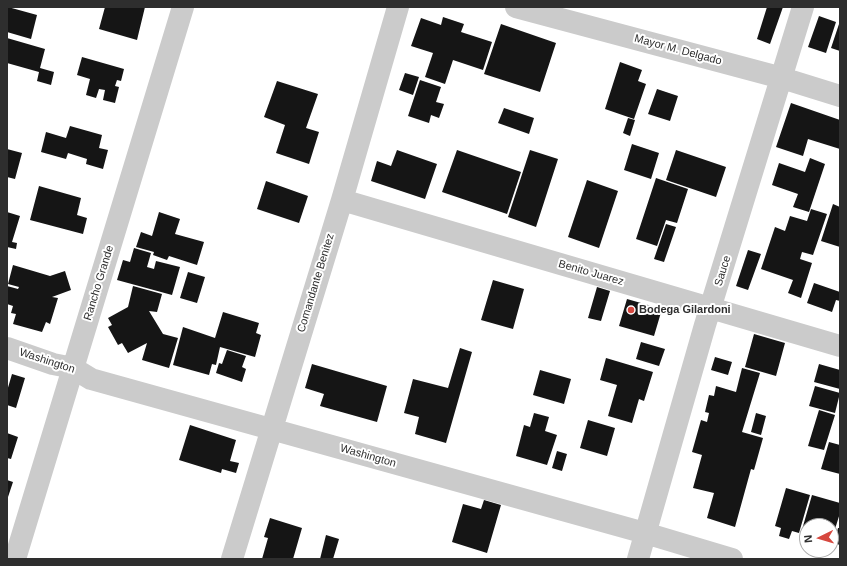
<!DOCTYPE html>
<html>
<head>
<meta charset="utf-8">
<style>
  body { margin:0 }
  #map { position:relative; width:847px; height:566px; overflow:hidden; background:#fff; font-family:Arial,sans-serif }
  canvas { display:block }
  .frame { position:absolute; inset:0; border:8px solid #2e2e2e; pointer-events:none }
  .north { position:absolute; left:799px; top:518px; width:40px; height:40px; box-sizing:border-box; background:#fff; border:1px solid #ababab; border-radius:50%; rotate:265deg; font-size:11px; font-weight:700; line-height:16px; text-align:center; color:#2e2e2e }
  .north::after { content:''; display:block; margin:auto; width:14px; height:18px; background:#d6483f; clip-path:polygon(50% 0,100% 100%,50% 72%,0 100%) }
</style>
</head>
<body>
<div id="map">
<canvas width="847" height="566"></canvas>
<div class="frame"></div>
<div class="north">N</div>
</div>
<script>
const g = document.querySelector('canvas').getContext('2d');
g.lineJoin = 'round';
function fill(path, color) { g.fillStyle = color; g.fill(path, 'evenodd'); }
const toPath = rows => new Path2D(rows.map(r => 'M' + r).join(''));
function stroke(path, color, width, dash) { g.strokeStyle = color; g.lineWidth = width; g.lineCap = dash ? 'butt' : 'round'; g.setLineDash(dash || []); g.stroke(path); }
function drawText(font, color, halo, rows, align = 'center') {
  g.font = font + ' Arial,sans-serif'; g.lineWidth = 4; g.setLineDash([]); g.textBaseline = 'middle'; g.strokeStyle = halo; g.fillStyle = color; for (const [text, x, y, turn = 0] of rows) {
    g.save(); g.translate(x, y); g.rotate((+turn || 0) * Math.PI / 180); g.textAlign = isNaN(turn) ? turn : align; if (halo) g.strokeText(text, 0, 0); g.fillText(text, 0, 0); g.restore();
  }
}
const building = toPath([
  [8,7,37,15,31,39,7,32],
  [105,7,145,7,137,40,99,29],
  [767,7,783,7,770,44,757,39],
  [819,16,836,22,826,53,808,47],
  [443,17,464,24,461,32,492,42,483,70,453,60,445,84,425,77,433,53,411,46,421,18,441,25],
  [840,21,840,51,831,48],
  [501,24,556,43,540,92,484,74],
  [7,38,45,49,40,68,54,72,51,85,37,81,39,72,7,63],
  [82,57,124,69,121,81,117,80,115,86,119,87,115,103,103,100,105,90,99,89,96,98,86,95,90,79,77,75],
  [620,62,642,70,638,81,646,84,634,119,605,109],
  [405,73,419,77,413,95,399,90],
  [420,80,441,87,436,102,444,104,439,118,431,115,429,123,408,116],
  [277,81,318,94,306,128,319,132,309,164,276,153,285,125,264,117],
  [657,89,678,96,670,121,648,114],
  [791,103,840,120,840,149,808,139,803,156,776,147],
  [504,108,534,118,529,134,498,123],
  [628,118,635,120,630,136,623,133],
  [70,126,102,135,99,148,108,150,103,169,86,164,87,159,68,153,66,159,41,152,46,132,66,138],
  [632,144,659,153,651,179,624,170],
  [7,149,22,153,15,179,7,177],
  [397,150,437,164,425,199,371,181,377,161,391,166],
  [457,150,521,172,507,214,442,192],
  [530,150,558,159,536,227,508,217],
  [676,150,726,167,716,197,666,180],
  [810,158,825,164,809,212,793,207,798,194,772,185,779,163,805,172],
  [656,178,688,189,677,223,666,220,657,246,636,239],
  [587,180,618,191,599,248,568,237],
  [266,181,308,196,299,223,257,209],
  [39,186,81,198,77,215,87,218,83,234,30,220],
  [833,204,840,207,840,247,821,241],
  [811,209,827,214,813,255,802,252,800,259,812,263,801,298,788,293,793,280,761,269,775,227,785,231,790,216,807,221],
  [7,212,20,216,12,242,17,243,16,249,7,247],
  [159,212,180,219,175,234,204,242,197,265,169,256,167,260,153,255,154,252,136,247,141,232,152,236],
  [666,224,676,227,664,262,654,259],
  [134,248,151,253,147,267,154,269,156,261,180,267,172,295,117,280,123,260,130,262],
  [748,250,761,254,748,290,736,286],
  [13,265,50,276,65,271,71,290,52,297,58,298,50,324,46,322,42,332,13,324,16,314,11,313,13,306,7,304,7,286,18,289,19,287,8,284],
  [188,272,205,277,197,303,180,298],
  [493,280,524,289,513,329,481,320],
  [814,283,840,292,840,301,836,300,832,312,807,303],
  [133,286,162,294,157,312,149,311,163,334,178,338,169,368,142,360,147,343,128,353,122,343,118,345,108,327,112,325,108,318,128,307],
  [597,287,610,291,601,321,588,318],
  [627,299,662,309,654,336,619,326],
  [223,312,259,323,256,333,261,335,255,357,220,347,216,365,212,364,209,375,173,365,183,327,215,338],
  [754,334,785,343,776,376,745,367],
  [641,342,665,349,659,366,636,359],
  [460,348,472,352,446,443,415,434,419,417,404,413,413,379,448,388],
  [227,350,246,356,242,367,246,369,242,382,216,373,219,363,222,364],
  [715,357,732,362,728,375,711,370],
  [606,358,653,372,644,401,639,399,632,423,608,416,617,385,600,380],
  [312,364,387,386,377,422,320,406,324,394,305,388],
  [819,364,840,370,840,389,814,382],
  [742,368,760,373,742,432,763,438,754,470,751,469,735,527,707,518,714,493,693,488,702,455,692,452,701,420,707,422,709,413,705,412,709,395,714,396,716,386,736,392],
  [540,370,571,379,564,404,533,395],
  [12,374,25,378,16,408,7,405,7,391],
  [815,386,840,393,835,413,809,406],
  [819,410,835,415,824,450,808,446],
  [534,413,549,417,545,431,557,435,547,465,516,456,524,425,530,427],
  [756,413,766,416,761,435,751,432],
  [588,420,615,428,607,456,580,448],
  [190,425,236,440,230,461,239,463,236,473,222,469,221,473,179,460],
  [7,433,18,437,11,459,7,458],
  [829,442,840,445,840,474,821,469],
  [557,451,567,454,562,471,552,468],
  [7,480,13,482,7,500],
  [786,488,810,495,799,533,792,531,789,539,779,536,781,528,775,526],
  [812,495,840,503,840,513,831,542,831,526,807,526,807,535,801,533],
  [484,500,501,505,487,553,452,542,463,504,481,509],
  [270,518,302,528,293,559,262,559,268,538,264,537],
  [838,528,840,528,840,545,834,543],
  [326,535,339,539,333,559,320,559]
]);
const minor = toPath([
  [516,7,782,78,840,96],
  [342,200,840,346],
  [7,348,53,364,73,368,91,379,645,533,732,559],
  [15,559,183,7],
  [232,559,342,200,398,7],
  [638,559,705,325,803,7]
]);
const markers = [
  [631,310,4,"#d6483f"]
];
const streetNames = [
  ["Mayor M. Delgado",678,50,15],
  ["Sauce",723,271,-73],
  ["Benito Juarez",591,273,16],
  ["Rancho Grande",99,283,-73],
  ["Comandante Benitez",316,283,-73],
  ["Washington",47,361,18],
  ["Washington",368,456,16]
];
const poiNames = [
  ["Bodega Gilardoni",639,310]
];
fill(building, '#151515');
stroke(minor, '#cbcbcb', 22);
for (const [x, y, r, color] of markers) { const dot = new Path2D(); dot.arc(x, y, r, 0, 2 * Math.PI); g.fillStyle = color; g.fill(dot); stroke(dot, '#fff', 1.5); }
drawText('11px', '#2e2e2e', '#fff', streetNames);
drawText('bold 11px', '#2e2e2e', '#fff', poiNames, 'left');
</script>
</body>
</html>
